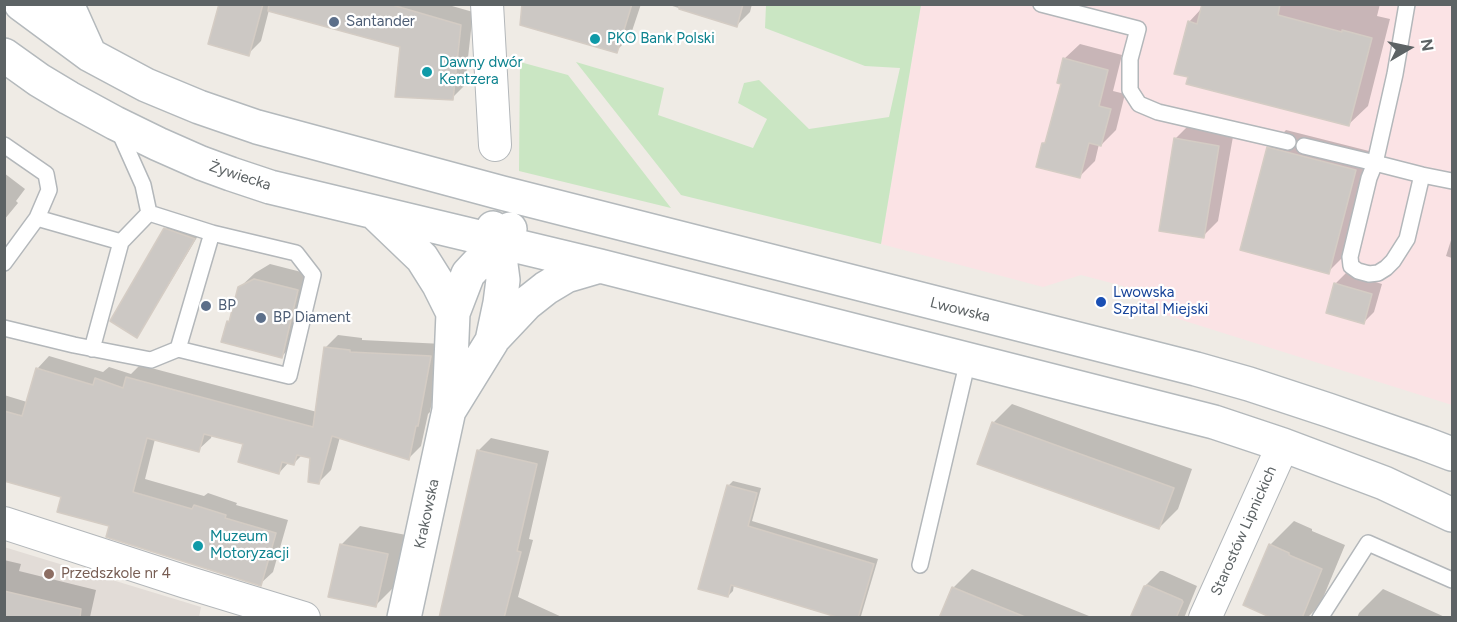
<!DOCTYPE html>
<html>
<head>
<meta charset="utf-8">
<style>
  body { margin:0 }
  #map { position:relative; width:1457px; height:622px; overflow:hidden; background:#efebe5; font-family:Figtree,sans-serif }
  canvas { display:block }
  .frame { position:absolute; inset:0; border:6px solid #5d6365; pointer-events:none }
  .north { position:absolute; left:1379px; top:18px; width:60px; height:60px; -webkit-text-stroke:4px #fff; paint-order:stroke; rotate:81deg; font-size:16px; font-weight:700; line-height:24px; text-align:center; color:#5d6365 }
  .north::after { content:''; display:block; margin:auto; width:21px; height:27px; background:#5d6365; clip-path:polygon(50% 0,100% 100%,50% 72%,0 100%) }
</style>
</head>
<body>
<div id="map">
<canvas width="1457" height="622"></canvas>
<div class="frame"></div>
<div class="north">N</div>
</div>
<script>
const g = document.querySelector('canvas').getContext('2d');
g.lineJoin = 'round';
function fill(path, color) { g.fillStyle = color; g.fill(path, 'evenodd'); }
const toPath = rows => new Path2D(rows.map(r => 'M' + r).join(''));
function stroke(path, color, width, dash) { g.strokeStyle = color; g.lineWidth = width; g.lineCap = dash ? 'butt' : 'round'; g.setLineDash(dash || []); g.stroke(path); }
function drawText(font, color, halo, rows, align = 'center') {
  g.font = font + ' Figtree,sans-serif'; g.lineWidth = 4.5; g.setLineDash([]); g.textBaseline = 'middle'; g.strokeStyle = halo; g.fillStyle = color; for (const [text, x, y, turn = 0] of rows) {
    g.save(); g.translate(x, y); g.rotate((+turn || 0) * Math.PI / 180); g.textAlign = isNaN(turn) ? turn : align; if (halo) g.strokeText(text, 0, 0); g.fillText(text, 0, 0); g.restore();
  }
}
const education = toPath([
  [4,547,201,607,199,617,5,617]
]);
const medical = toPath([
  [921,5,1452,5,1452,405,1150,310,1123,286,1081,275,1043,287,881,244]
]);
const green = toPath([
  [766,5,921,5,881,244,681,195,576,62,664,88,658,115,753,148,767,119,738,103,744,83,759,80,809,129,889,117,900,68,865,66,765,28],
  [520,62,568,75,671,208,519,171]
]);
const shadow = toPath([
  [220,4,445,4,473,12,465,85,452,98,402,46,269,10,261,41,248,54],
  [523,4,641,4,630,37,616,51],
  [666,4,752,4,750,12,736,26],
  [1203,4,1380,4,1377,16,1390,19,1368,106,1349,124,1189,76,1189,22,1202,8],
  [1080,44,1122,55,1113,91,1125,94,1116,130,1101,145,1099,144,1095,161,1079,177,1044,144,1048,139,1063,83,1064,59],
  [1190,124,1234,131,1218,221,1203,236,1175,139],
  [1286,130,1373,152,1346,254,1328,272,1269,148],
  [4,173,25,189,16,201,18,203,4,220],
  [170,224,199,234,141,331,136,336,165,229],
  [1452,237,1452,258,1446,256],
  [270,264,313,275,297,341,281,357,229,322,231,319,239,288,255,273],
  [1346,273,1382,284,1374,312,1364,322,1335,284],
  [338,335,362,338,362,340,443,344,430,412,428,414,421,446,408,459,340,437,331,470,318,483,312,457,302,455,293,464,289,462,279,473,245,443,212,434,211,438,198,450,155,439,145,479,204,496,208,493,237,503,236,505,288,520,273,572,260,584,111,525,63,495,4,470,4,395,27,402,37,369,49,356,103,372,109,367,131,374,140,365,317,412,325,348],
  [1012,404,1192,469,1178,509,1159,528,993,423],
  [491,438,549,451,529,539,533,540,518,597,564,618,440,618,478,451],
  [733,481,761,488,752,521,878,559,861,616,859,618,845,618,734,584,733,591,728,596,728,486],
  [1294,521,1312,529,1312,531,1345,545,1320,605,1307,618,1276,618,1270,545],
  [360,526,406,535,394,587,375,606,341,545],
  [4,560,21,564,19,571,96,590,90,617,91,618,4,618],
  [972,569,1089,616,1088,618,941,618,953,588],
  [1160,571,1163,571,1197,586,1184,618,1132,618,1145,586],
  [1383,589,1447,618,1357,618,1359,613]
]);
const building = toPath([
  [219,4,263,4,249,56,208,44,219,4],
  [269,4,389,4,461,25,453,100,395,97,400,47,268,11,269,4],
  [522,4,632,4,617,53,520,25,522,4],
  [679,4,743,4,737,27,679,9,679,4],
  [1202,4,1280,4,1278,15,1342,32,1342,30,1372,38,1349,126,1186,84,1188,77,1174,74,1188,21,1197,24,1202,4],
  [1063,58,1108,70,1099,106,1111,109,1101,146,1089,143,1080,178,1036,167,1042,143,1045,143,1061,84,1057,83,1063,58],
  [1174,138,1219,146,1204,238,1159,231,1174,138],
  [1267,147,1356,170,1329,274,1240,250,1267,147],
  [164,228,195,239,137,338,110,321,164,228],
  [254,279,298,290,282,358,221,342,227,321,229,322,238,287,254,279],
  [1334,283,1372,294,1364,324,1326,313,1334,283],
  [324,347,350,350,350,352,431,356,418,426,416,426,409,460,332,436,319,484,308,482,310,458,297,455,294,465,282,462,279,474,238,462,243,444,204,434,199,452,147,438,133,492,192,509,194,505,226,515,225,518,276,533,261,586,106,537,109,526,57,512,61,497,4,481,4,411,22,416,36,368,93,385,95,378,123,388,126,377,313,427,324,347],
  [992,422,1174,488,1159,529,977,464,992,422],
  [477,450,537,464,517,551,521,552,504,618,439,618,477,450],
  [727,485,757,493,748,526,874,564,858,618,840,618,731,585,728,597,698,589,727,485],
  [340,544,388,554,376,607,328,597,340,544],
  [1269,544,1289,553,1289,555,1322,569,1302,618,1272,618,1243,605,1269,544],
  [1147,585,1182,600,1183,602,1176,618,1130,618,1144,586,1146,586,1147,585],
  [952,587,1025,617,1025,618,939,618,952,587],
  [4,591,81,609,80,618,4,618,4,591]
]);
const lane = toPath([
  [1041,4,1138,29,1130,59,1130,90,1139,104,1158,112,1288,142],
  [1407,4,1395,74,1375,163,1422,175,1452,181],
  [4,145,46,174,49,190,37,218,4,263],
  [1304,146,1375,163,1369,178,1350,257,1351,266,1358,271,1369,274,1378,273,1386,268,1393,261,1407,239,1422,175],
  [37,218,121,242,149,213],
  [4,328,74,345,151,360,178,349,212,233,149,213,143,185,118,129],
  [92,349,121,242],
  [178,349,289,376,313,275,296,253,212,233],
  [920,565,968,360],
  [1320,618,1368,543,1452,580]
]);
const street = toPath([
  [487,4,495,145],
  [4,523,186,582,304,618],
  [1205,618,1283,445]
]);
const secondary = toPath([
  [21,4,90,55,146,85,199,107,257,127,502,193,1196,369,1249,384,1328,410,1423,443,1452,454],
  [67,4,89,53],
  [4,55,39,80,69,98,115,123,158,144,201,163,231,174,270,187,600,266,1214,422,1283,445,1384,483,1452,515],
  [374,212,422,258,439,285,453,313],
  [493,339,527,303,546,288,566,276,600,266],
  [450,409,492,341,500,303,503,280,498,241,493,228],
  [404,618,449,410,453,313,468,274,510,229]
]);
const markers = [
  [334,22,6,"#5c6f8a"],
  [595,39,6,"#0f9aa8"],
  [427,72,6,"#0f9aa8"],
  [1101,302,6,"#1a4fb4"],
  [206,306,6,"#5c6f8a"],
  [261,318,6,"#5c6f8a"],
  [198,546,6,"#0f9aa8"],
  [49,574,6,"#8d6e63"]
];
const serviceNames = [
  ["Santander",346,22],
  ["BP",218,306],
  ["BP Diament",273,318]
];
const cultureNames = [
  ["PKO Bank Polski",607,39],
  ["Dawny dwór",439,63],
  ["Kentzera",439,80],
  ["Muzeum",210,537],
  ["Motoryzacji",210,554]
];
const streetNames = [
  ["Żywiecka",240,176,18],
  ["Lwowska",960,310,14],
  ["Krakowska",427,514,-78],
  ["Starostów Lipnickich",1244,531,-66]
];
const transitNames = [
  ["Lwowska",1113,293],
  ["Szpital Miejski",1113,310]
];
const educationNames = [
  ["Przedszkole nr 4",61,574]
];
fill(education, '#e2dcd7');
fill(medical, '#fbe3e5');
fill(green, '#cae6c3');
fill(shadow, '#0003');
fill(building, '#ccc8c4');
stroke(building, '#d4ccc4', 1.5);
stroke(lane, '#b3b7ba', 18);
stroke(street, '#b3b7ba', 34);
stroke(secondary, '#b4b9bc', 36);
stroke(lane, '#fff', 15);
stroke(street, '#fff', 32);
stroke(secondary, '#fff', 33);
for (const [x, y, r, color] of markers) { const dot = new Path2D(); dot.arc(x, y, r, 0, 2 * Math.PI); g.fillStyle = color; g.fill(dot); stroke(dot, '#fff', 2); }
drawText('15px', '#4e5e75', '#fff', serviceNames, 'left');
drawText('15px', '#0d838f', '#fff', cultureNames, 'left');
drawText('15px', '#5d6365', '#fff', streetNames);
drawText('15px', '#164399', '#fff', transitNames, 'left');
drawText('15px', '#785e54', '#fff', educationNames, 'left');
</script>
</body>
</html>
